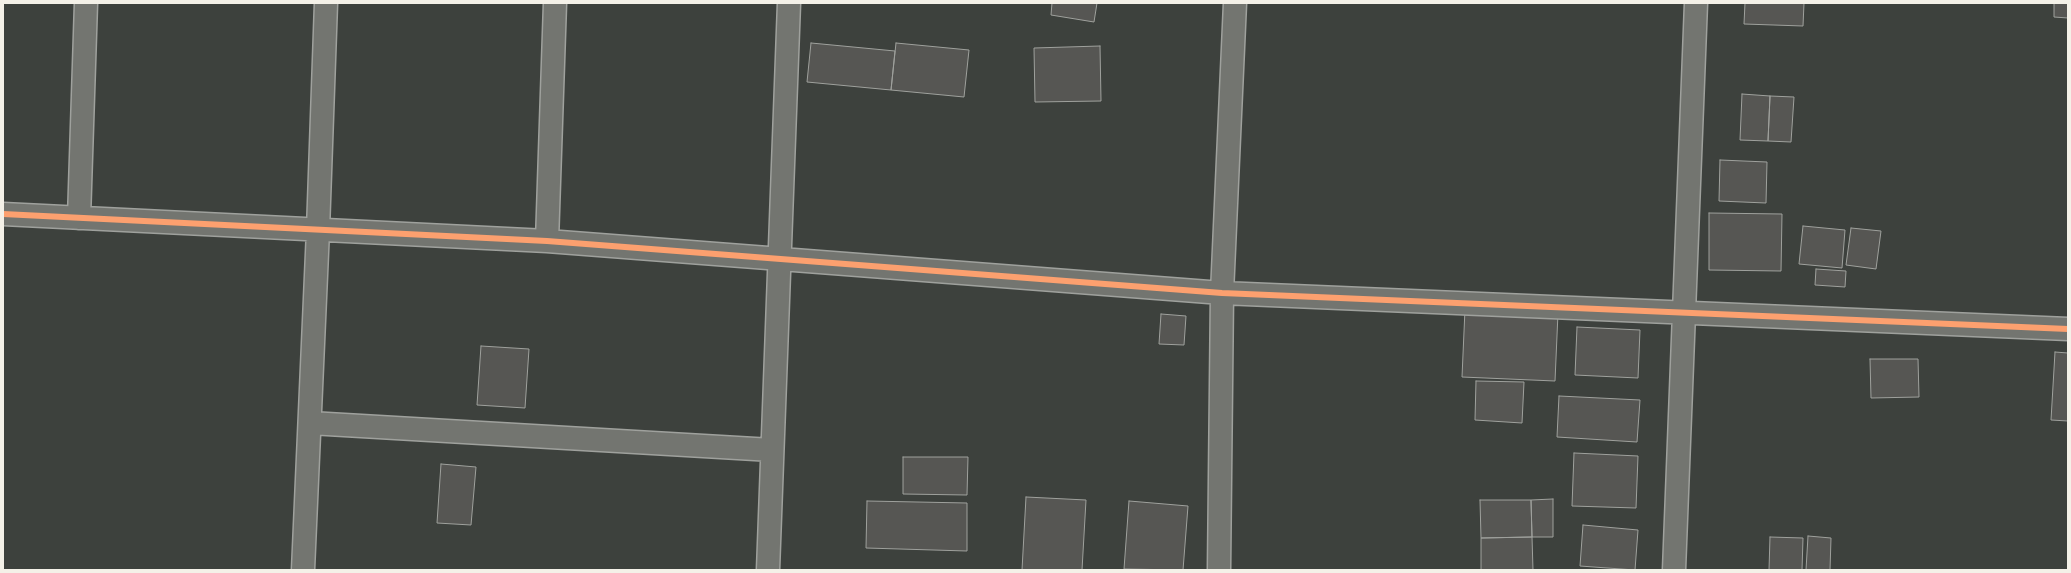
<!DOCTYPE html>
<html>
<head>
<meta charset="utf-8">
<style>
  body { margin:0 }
  #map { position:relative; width:2071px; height:573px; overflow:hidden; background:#3d413d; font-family:"Comic Neue",sans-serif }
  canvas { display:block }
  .frame { position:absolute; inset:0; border:4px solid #f4f1e8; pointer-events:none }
</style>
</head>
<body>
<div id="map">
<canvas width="2071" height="573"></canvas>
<div class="frame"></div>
</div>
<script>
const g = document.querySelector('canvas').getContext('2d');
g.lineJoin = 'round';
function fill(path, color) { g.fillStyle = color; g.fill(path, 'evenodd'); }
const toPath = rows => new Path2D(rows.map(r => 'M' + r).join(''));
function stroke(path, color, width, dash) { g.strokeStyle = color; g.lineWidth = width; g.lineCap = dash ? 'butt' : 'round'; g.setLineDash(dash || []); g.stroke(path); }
const building = toPath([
  [1052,3,1097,3,1094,22,1051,15,1052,3],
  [1745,3,1804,3,1803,26,1744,24,1745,3],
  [2054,3,2068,3,2068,18,2054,17,2054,3],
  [811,43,895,51,891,90,807,82,811,43],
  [896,43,969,50,964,97,891,90,896,43],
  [1100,46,1101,101,1035,102,1034,48,1100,46],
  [1742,94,1770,96,1768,141,1740,140,1742,94],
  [1770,96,1794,97,1791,142,1768,141,1770,96],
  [1720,160,1767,162,1766,203,1719,201,1720,160],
  [1709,213,1782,214,1781,271,1709,270,1709,213],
  [1803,226,1845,230,1842,268,1799,264,1803,226],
  [1851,228,1881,231,1876,269,1846,265,1851,228],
  [1816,269,1846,271,1845,287,1815,285,1816,269],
  [1465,309,1558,313,1555,381,1462,377,1465,309],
  [1161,314,1186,316,1184,345,1159,344,1161,314],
  [1577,327,1640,330,1638,378,1575,375,1577,327],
  [481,346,529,349,525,408,477,405,481,346],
  [2055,352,2068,353,2068,421,2051,420,2055,352],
  [1870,359,1918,359,1919,397,1871,398,1870,359],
  [1476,381,1524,382,1522,423,1475,420,1476,381],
  [1559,396,1640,400,1637,442,1557,437,1559,396],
  [1574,453,1638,456,1636,508,1572,506,1574,453],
  [903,457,968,457,967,495,903,494,903,457],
  [441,464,476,467,471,525,437,523,441,464],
  [1026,497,1086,500,1082,570,1022,570,1026,497],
  [1553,499,1553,537,1532,537,1531,500,1553,499],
  [1480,500,1531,500,1532,537,1481,538,1480,500],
  [867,501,967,503,967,551,866,548,867,501],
  [1129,501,1188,506,1183,570,1124,569,1129,501],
  [1583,525,1638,530,1635,570,1580,566,1583,525],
  [1808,536,1831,538,1830,570,1806,570,1808,536],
  [1532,537,1533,570,1481,570,1481,538,1532,537],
  [1770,537,1803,538,1802,570,1769,570,1770,537]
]);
const street = toPath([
  [3,214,547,241,1222,293,2068,329],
  [79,218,86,3],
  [547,241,555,3],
  [310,423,772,450],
  [303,570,318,230,326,3],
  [768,570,789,3],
  [1219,570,1222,293,1235,3],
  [1674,570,1696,3]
]);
const cycleway = toPath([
  [3,214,547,241,1222,293,2068,329]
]);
fill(building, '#565653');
stroke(building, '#9fa19d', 1);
stroke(street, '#9fa19d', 25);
stroke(street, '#737570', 22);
stroke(cycleway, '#fca06f', 6);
</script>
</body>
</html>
